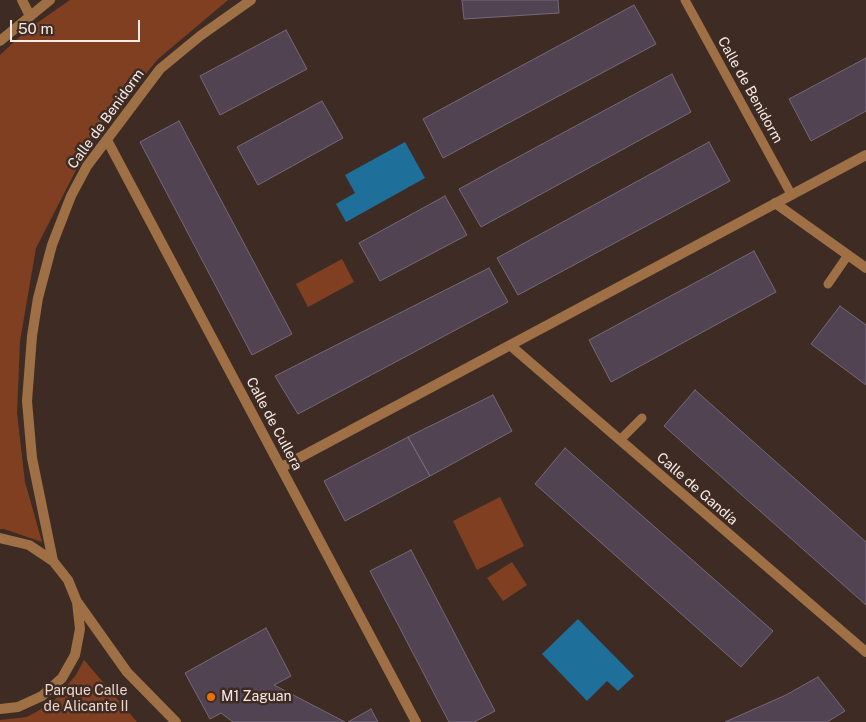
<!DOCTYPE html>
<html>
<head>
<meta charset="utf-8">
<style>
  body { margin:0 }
  #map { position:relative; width:866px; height:722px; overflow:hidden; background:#3e2c24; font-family:"Public Sans",sans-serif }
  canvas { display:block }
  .scale { position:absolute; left:10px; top:20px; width:130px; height:22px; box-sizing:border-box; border:2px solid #f8ebe6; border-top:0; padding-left:6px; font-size:15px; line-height:18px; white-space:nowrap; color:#f8ebe6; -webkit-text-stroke:4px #3e2c24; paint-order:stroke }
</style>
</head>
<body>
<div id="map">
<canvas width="866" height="722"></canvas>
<div class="scale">50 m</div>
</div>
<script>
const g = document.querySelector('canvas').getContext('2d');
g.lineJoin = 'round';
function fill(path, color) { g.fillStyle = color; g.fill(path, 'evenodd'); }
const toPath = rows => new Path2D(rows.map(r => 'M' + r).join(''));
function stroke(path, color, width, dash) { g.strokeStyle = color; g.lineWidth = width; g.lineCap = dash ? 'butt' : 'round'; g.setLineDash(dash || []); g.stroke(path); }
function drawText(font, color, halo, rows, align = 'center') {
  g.font = font + ' "Public Sans",sans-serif'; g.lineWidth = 5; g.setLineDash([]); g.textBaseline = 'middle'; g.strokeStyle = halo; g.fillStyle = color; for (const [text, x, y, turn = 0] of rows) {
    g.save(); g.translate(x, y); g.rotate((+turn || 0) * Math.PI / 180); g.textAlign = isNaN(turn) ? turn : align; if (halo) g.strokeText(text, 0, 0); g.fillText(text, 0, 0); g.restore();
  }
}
const green = toPath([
  [70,0,228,0,158,59,92,139,36,248,20,341,17,413,25,482,42,542,4,529,0,529,0,55,27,30],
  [342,259,354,282,308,307,296,284],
  [500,497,524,546,477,570,453,521],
  [512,562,527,585,503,601,487,578],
  [84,660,137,722,0,722,0,720,27,717,52,703,76,675]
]);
const water = toPath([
  [405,142,425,178,346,222,336,204,355,193,345,175],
  [578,619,634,676,618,691,607,681,587,701,542,654]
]);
const building = toPath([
  [462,0,558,0,559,13,464,19,462,0],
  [634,5,656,44,443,158,423,119,634,5],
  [286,30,307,69,220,115,200,76,286,30],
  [866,58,866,111,811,141,789,99,866,58],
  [672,74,691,112,481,227,459,189,672,74],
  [322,101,343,138,258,185,237,147,322,101],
  [179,121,292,334,252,355,140,142,179,121],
  [709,142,730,181,518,295,497,258,709,142],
  [445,196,467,235,380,281,359,243,445,196],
  [754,251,776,292,611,382,589,340,754,251],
  [489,268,508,302,298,414,275,376,489,268],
  [840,306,866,325,866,385,811,344,840,306],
  [695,390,866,542,866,605,664,426,695,390],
  [493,395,512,431,430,476,408,437,493,395],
  [408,437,430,476,345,521,324,481,408,437],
  [565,448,773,631,741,667,535,484,565,448],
  [411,550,495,711,474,722,449,722,370,571,411,550],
  [266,628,291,676,274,685,345,722,233,722,221,713,210,719,185,673,266,628],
  [818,677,845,711,827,722,725,722,786,695,818,677],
  [371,709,378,722,348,722,371,709]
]);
const service = toPath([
  [685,0,791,194],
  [828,284,848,255],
  [620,440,642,418]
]);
const minor = toPath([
  [22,0,30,16],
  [107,140,416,722],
  [775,203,866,268],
  [511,346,866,652],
  [282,467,866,155]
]);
const tertiary = toPath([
  [0,41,50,0],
  [0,538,29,545,53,561,68,580,77,602,80,629,75,655,62,678,42,696,18,707,0,709],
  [53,561,32,458,27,401,32,336,38,298,52,245,71,196,87,166,160,69,200,36,251,0],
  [78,603,127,672,176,722]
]);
const markers = [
  [211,697,5,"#e8710a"]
];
const streetNames = [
  ["Calle de Benidorm",750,90,61],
  ["Calle de Benidorm",106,119,-54],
  ["Calle de Cullera",274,424,62],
  ["Calle de Gandía",697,489,41]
];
const parkNames = [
  ["Parque Calle",86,691],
  ["de Alicante II",86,707]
];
const poiNames = [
  ["M1 Zaguan",221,697]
];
fill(green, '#813f21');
fill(water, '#1f6f9b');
fill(building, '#514352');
stroke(building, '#776878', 1);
stroke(service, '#9f6f45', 9);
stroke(minor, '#9f6f45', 10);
stroke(tertiary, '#9f6f45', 10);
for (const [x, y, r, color] of markers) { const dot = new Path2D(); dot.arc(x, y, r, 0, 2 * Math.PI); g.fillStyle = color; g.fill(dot); stroke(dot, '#3e2c24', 2); }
drawText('14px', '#f8ebe6', '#3e2c24', streetNames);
drawText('14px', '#f0d7cc', '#3e2c24', parkNames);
drawText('14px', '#f8ebe6', '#3e2c24', poiNames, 'left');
</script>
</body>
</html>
